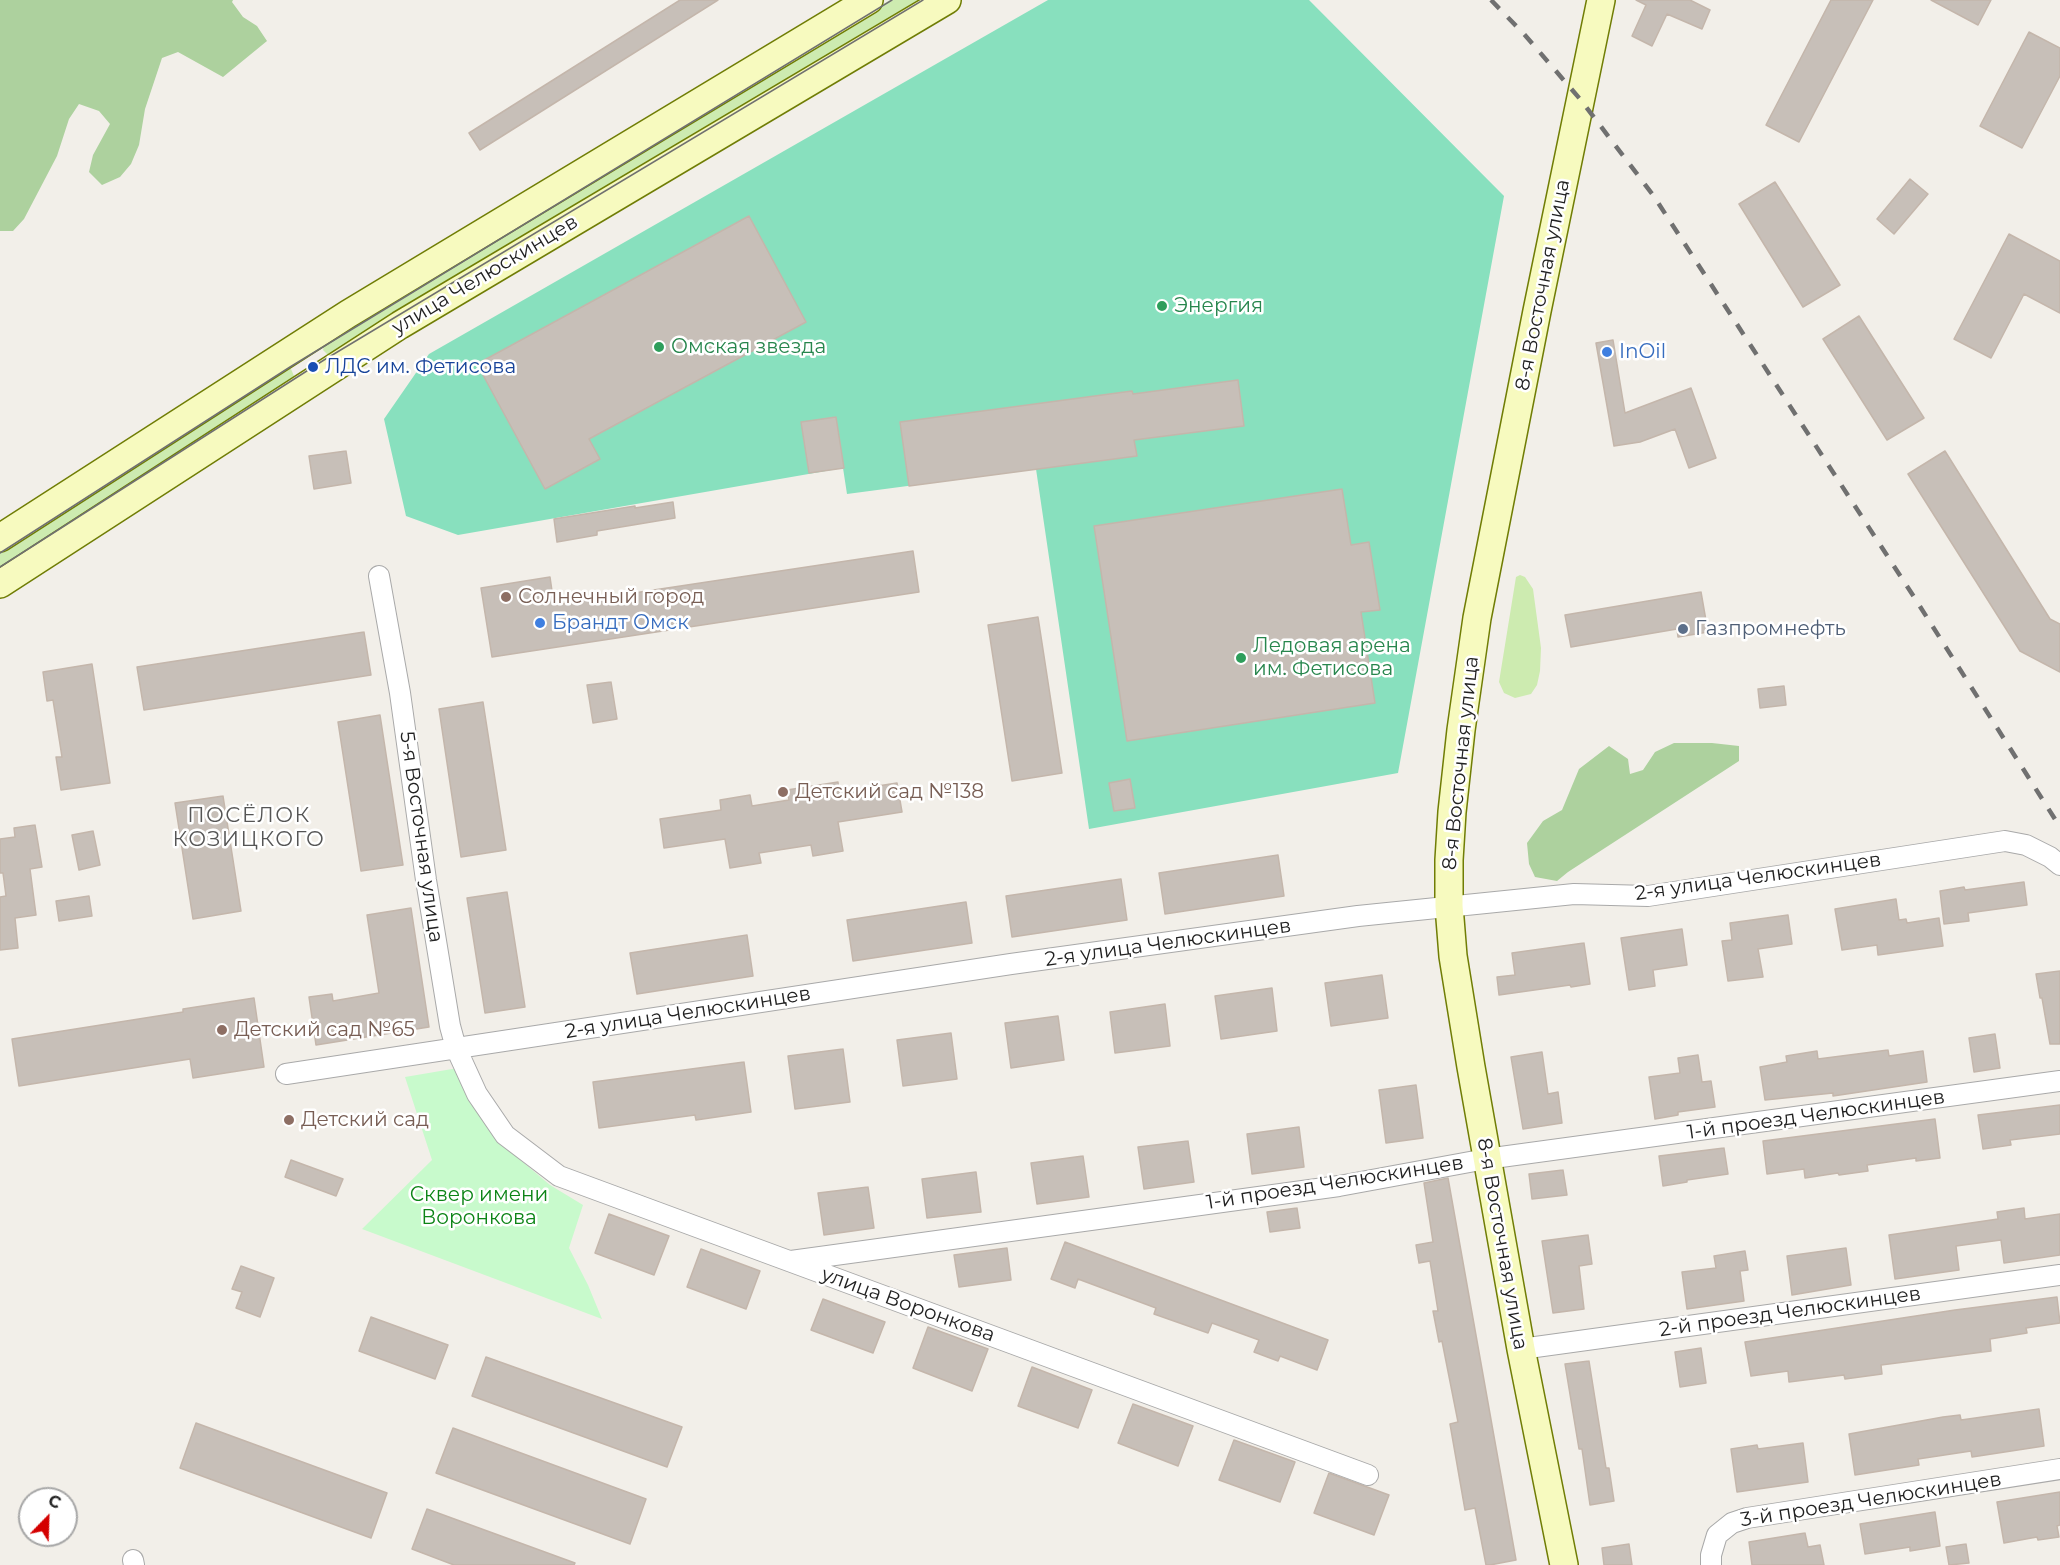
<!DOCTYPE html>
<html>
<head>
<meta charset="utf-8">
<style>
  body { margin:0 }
  #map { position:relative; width:2060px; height:1565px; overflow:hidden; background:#f2efe9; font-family:Montserrat,sans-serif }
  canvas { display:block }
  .north { position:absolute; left:18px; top:1487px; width:60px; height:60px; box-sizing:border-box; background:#fff; border:2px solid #a7a7a7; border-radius:50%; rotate:23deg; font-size:16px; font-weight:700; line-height:24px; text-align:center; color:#222 }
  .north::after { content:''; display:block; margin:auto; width:21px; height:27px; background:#d40000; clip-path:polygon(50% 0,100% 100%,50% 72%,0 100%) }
</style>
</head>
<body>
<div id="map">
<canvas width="2060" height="1565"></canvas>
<div class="north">С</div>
</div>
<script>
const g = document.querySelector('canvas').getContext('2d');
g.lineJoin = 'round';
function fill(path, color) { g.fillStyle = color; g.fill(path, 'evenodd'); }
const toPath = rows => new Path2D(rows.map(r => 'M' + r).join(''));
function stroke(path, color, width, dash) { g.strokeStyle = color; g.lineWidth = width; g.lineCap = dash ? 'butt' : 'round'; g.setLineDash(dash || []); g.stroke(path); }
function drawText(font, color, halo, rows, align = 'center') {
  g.font = font + ' Montserrat,sans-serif'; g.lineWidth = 5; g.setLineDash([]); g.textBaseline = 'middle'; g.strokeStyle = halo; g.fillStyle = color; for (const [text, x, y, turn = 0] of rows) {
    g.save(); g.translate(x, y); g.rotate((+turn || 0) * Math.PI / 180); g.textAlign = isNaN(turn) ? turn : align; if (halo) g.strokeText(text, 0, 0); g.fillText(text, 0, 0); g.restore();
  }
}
const grass = toPath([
  [890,0,925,0,331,358,323,350,325,342,347,327],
  [286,367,291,369,294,376,289,385,0,570,0,550],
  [1520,575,1525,577,1533,589,1541,648,1540,671,1537,685,1531,694,1515,698,1504,693,1499,682,1516,577]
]);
const forest = toPath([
  [0,0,233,0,232,2,243,17,257,26,267,41,223,77,178,52,162,58,145,109,139,145,131,164,120,177,102,185,89,172,93,155,110,124,99,111,79,104,69,119,57,156,24,219,13,231,0,231],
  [1674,743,1712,743,1739,746,1739,761,1568,872,1557,881,1535,877,1529,864,1527,843,1543,821,1562,810,1579,769,1609,746,1628,759,1630,774,1643,770,1655,752]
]);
const park = toPath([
  [458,1068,498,1141,550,1185,583,1205,569,1248,588,1285,602,1319,362,1229,432,1160,405,1077]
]);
const pitch = toPath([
  [1048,0,1309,0,1504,196,1398,773,1089,829,1036,469,847,494,843,468,458,535,406,516,384,419,429,354]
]);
const building = toPath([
  [680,0,718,0,480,150,469,133,680,0],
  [1636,0,1690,0,1710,10,1702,29,1667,14,1652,46,1632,36,1646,5,1636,0],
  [1831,0,1873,0,1799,142,1766,125,1831,0],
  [1931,0,1991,0,1978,25,1931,0],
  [2029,32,2060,48,2060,76,2022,148,1980,126,2029,32],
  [1910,179,1928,194,1894,234,1877,219,1910,179],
  [1775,182,1840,285,1803,307,1739,204,1775,182],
  [749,216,806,322,589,439,600,459,545,489,477,364,749,216],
  [2009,234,2060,261,2060,313,2024,294,1991,358,1954,339,2009,234],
  [1859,316,1924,418,1887,440,1823,339,1859,316],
  [1613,340,1625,413,1691,388,1716,458,1689,468,1675,429,1640,442,1614,446,1596,343,1613,340],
  [1238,380,1244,426,1134,440,1137,456,909,486,900,422,1132,391,1133,394,1238,380],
  [836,417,844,468,809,473,801,422,836,417],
  [346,451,351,483,314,489,309,456,346,451],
  [1945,451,2050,619,2060,624,2060,672,2020,651,1908,474,1945,451],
  [1342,489,1351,545,1369,542,1380,610,1361,612,1375,703,1127,741,1094,526,1342,489],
  [673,502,675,518,597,531,597,535,557,542,554,519,635,506,635,508,673,502],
  [913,551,919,592,492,657,481,588,550,577,554,605,913,551],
  [1701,592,1708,632,1678,637,1677,629,1571,647,1565,615,1701,592],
  [1038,617,1062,773,1012,781,988,625,1038,617],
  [364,632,371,675,144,710,137,667,364,632],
  [92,664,110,783,61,790,56,757,62,757,53,700,47,701,43,672,92,664],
  [611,682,617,719,593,723,587,685,611,682],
  [1784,686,1786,705,1760,708,1758,689,1784,686],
  [483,702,506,850,461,857,439,709,483,702],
  [380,715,403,865,361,871,338,722,380,715],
  [1130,779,1135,808,1114,811,1109,783,1130,779],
  [838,782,839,792,897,783,902,812,838,822,843,851,813,856,811,845,759,853,761,863,730,868,725,839,664,848,660,819,721,810,720,800,750,795,752,806,789,800,787,790,838,782],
  [223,796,241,911,193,919,175,803,223,796],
  [35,825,42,867,30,869,36,915,15,918,18,948,0,950,0,897,6,896,3,873,0,873,0,839,15,837,14,828,35,825],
  [93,831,100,865,79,870,72,835,93,831],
  [1278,855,1284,896,1165,914,1159,873,1278,855],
  [1121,879,1127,920,1012,937,1006,896,1121,879],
  [2024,882,2027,905,1968,913,1969,921,1944,924,1940,891,1964,887,1965,890,2024,882],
  [507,892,525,1007,485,1013,467,898,507,892],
  [89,896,92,916,59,921,56,901,89,896],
  [1896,899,1899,920,1906,919,1907,923,1939,918,1943,946,1878,955,1877,945,1842,950,1835,909,1896,899],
  [966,902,972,943,853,961,847,920,966,902],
  [411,908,429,1027,316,1045,309,997,332,994,333,1001,379,993,367,915,411,908],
  [1788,915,1792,944,1758,949,1763,977,1728,981,1722,941,1732,940,1730,923,1788,915],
  [1682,929,1687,965,1653,970,1655,986,1629,990,1621,938,1682,929],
  [747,935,753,976,637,994,630,953,747,935],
  [1584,943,1590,984,1571,987,1570,985,1499,995,1497,977,1515,975,1512,953,1584,943],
  [2060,971,2060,1044,2050,1044,2042,998,2040,998,2036,974,2060,971],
  [1382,975,1388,1018,1331,1026,1325,983,1382,975],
  [1272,988,1277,1031,1221,1039,1215,996,1272,988],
  [254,998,264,1067,193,1078,190,1059,19,1086,12,1039,183,1012,183,1009,254,998],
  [1165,1004,1170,1046,1115,1053,1110,1012,1165,1004],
  [1058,1016,1064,1060,1011,1068,1005,1023,1058,1016],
  [951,1033,957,1079,903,1086,897,1040,951,1033],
  [1995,1034,2000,1068,1974,1072,1969,1038,1995,1034],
  [843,1049,850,1102,795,1109,788,1056,843,1049],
  [1888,1050,1889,1056,1923,1051,1927,1082,1833,1096,1833,1093,1765,1100,1760,1067,1787,1062,1786,1056,1817,1051,1818,1059,1888,1050],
  [1542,1052,1548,1094,1558,1092,1562,1123,1523,1129,1511,1057,1542,1052],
  [1698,1055,1702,1082,1711,1081,1715,1107,1678,1112,1678,1115,1655,1119,1649,1077,1680,1073,1678,1058,1698,1055],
  [744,1062,751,1112,696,1120,695,1115,599,1128,593,1082,744,1062],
  [1416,1085,1423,1138,1386,1143,1379,1090,1416,1085],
  [2060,1105,2060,1134,2010,1140,2011,1145,1983,1149,1978,1115,2060,1105],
  [1935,1119,1940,1158,1916,1161,1916,1158,1867,1165,1868,1171,1839,1175,1838,1173,1805,1178,1804,1169,1767,1174,1763,1141,1935,1119],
  [1299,1127,1304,1167,1252,1174,1247,1134,1299,1127],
  [1188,1141,1194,1182,1144,1189,1138,1147,1188,1141],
  [1724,1148,1728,1174,1687,1180,1687,1182,1663,1186,1659,1156,1724,1148],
  [1083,1156,1089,1197,1037,1204,1031,1163,1083,1156],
  [291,1160,343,1179,336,1196,285,1177,291,1160],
  [1563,1170,1567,1195,1532,1199,1529,1174,1563,1170],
  [976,1172,981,1212,927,1218,922,1179,976,1172],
  [1448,1178,1516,1560,1490,1565,1486,1565,1475,1508,1465,1510,1450,1424,1458,1422,1442,1341,1439,1342,1433,1311,1438,1311,1430,1261,1419,1263,1416,1245,1433,1242,1424,1183,1448,1178],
  [868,1187,874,1228,824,1235,818,1193,868,1187],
  [1297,1208,1300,1228,1270,1232,1267,1212,1297,1208],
  [2024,1208,2025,1219,2060,1214,2060,1255,2004,1263,2001,1240,1956,1246,1959,1270,1895,1279,1889,1235,1998,1219,1997,1212,2024,1208],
  [609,1214,669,1236,654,1275,595,1253,609,1214],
  [1588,1235,1592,1264,1579,1266,1584,1309,1553,1313,1542,1241,1588,1235],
  [1065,1242,1328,1340,1317,1370,1280,1356,1278,1361,1254,1352,1259,1340,1212,1323,1208,1333,1154,1314,1156,1308,1078,1279,1075,1288,1051,1279,1065,1242],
  [1007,1248,1011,1280,959,1287,954,1255,1007,1248],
  [1846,1248,1851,1285,1792,1295,1787,1256,1846,1248],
  [701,1249,760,1271,746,1309,687,1287,701,1249],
  [1745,1251,1748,1270,1740,1271,1744,1301,1687,1309,1682,1272,1716,1268,1714,1256,1745,1251],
  [241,1266,274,1278,260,1317,236,1308,242,1292,232,1289,241,1266],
  [2057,1297,2060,1323,2026,1328,2027,1333,1990,1339,1991,1351,1881,1365,1882,1374,1845,1379,1844,1375,1789,1382,1788,1371,1751,1376,1745,1342,1955,1310,2057,1297],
  [823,1299,885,1322,873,1353,811,1330,823,1299],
  [371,1317,448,1345,435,1379,359,1351,371,1317],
  [928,1327,988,1349,972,1391,913,1368,928,1327],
  [1701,1348,1706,1383,1680,1387,1675,1352,1701,1348],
  [486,1357,682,1427,667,1467,472,1396,486,1357],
  [1589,1361,1606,1468,1609,1468,1614,1501,1590,1505,1582,1449,1579,1449,1565,1364,1589,1361],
  [1032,1367,1092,1390,1078,1428,1018,1406,1032,1367],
  [1133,1404,1193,1426,1178,1466,1118,1443,1133,1404],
  [2039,1409,2044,1446,1972,1457,1971,1451,1918,1459,1919,1465,1855,1475,1849,1434,1943,1417,1960,1415,1961,1420,2039,1409],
  [196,1423,387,1493,371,1538,180,1468,196,1423],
  [453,1428,646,1499,630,1544,436,1473,453,1428],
  [1234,1440,1295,1462,1280,1502,1219,1480,1234,1440],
  [1803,1443,1808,1482,1737,1492,1731,1449,1757,1445,1758,1449,1803,1443],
  [1329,1473,1389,1495,1374,1535,1314,1513,1329,1473],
  [2060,1492,2060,1525,2057,1526,2059,1537,2038,1540,2037,1537,2004,1543,1997,1502,2060,1492],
  [427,1509,575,1563,574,1565,454,1565,412,1549,427,1509],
  [1935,1512,1940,1546,1910,1551,1910,1547,1865,1554,1860,1524,1935,1512],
  [1805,1533,1808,1547,1820,1545,1824,1565,1752,1565,1749,1542,1805,1533],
  [1629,1544,1632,1565,1604,1565,1602,1548,1629,1544],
  [1966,1544,1969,1563,1949,1565,1946,1547,1966,1544]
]);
const street = toPath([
  [379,576,400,693,426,880,450,1026,456,1048,477,1094,505,1135,559,1176,1368,1475],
  [286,1074,1011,964,1358,916,1574,894,1648,896,2005,841,2026,845,2050,857,2060,865],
  [791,1261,1339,1186,1486,1159,2060,1081],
  [1521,1349,2060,1275],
  [133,1560,134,1565],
  [1711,1565,1711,1555,1717,1535,1732,1523,1747,1518,2060,1469]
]);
const secondary = toPath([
  [0,538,348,314,869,0],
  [0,584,400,325,947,0],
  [1564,1565,1521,1349,1471,1067,1453,956,1449,906,1449,860,1452,812,1461,730,1477,618,1537,311,1601,0]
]);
const tram = toPath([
  [0,553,290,367,892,0],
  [0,567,324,360,923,0]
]);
const rail = toPath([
  [1491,0,1524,34,1580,99,1653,195,1914,597,2060,827]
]);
const markers = [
  [1162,306,6,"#2e9e5b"],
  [659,347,6,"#2e9e5b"],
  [1607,352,6,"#3f7fe0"],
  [313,367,6,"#1a4fb4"],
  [506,597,6,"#8d6e63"],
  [540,623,6,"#3f7fe0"],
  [1683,629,6,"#5c6f8a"],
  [1241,658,6,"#2e9e5b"],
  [783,792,6,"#8d6e63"],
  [222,1030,6,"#8d6e63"],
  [289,1120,6,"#8d6e63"]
];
const streetNames = [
  ["улица Челюскинцев",485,275,-31],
  ["8-я Восточная улица",1543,285,-79],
  ["8-я Восточная улица",1461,763,-84],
  ["5-я Восточная улица",421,837,82],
  ["2-я улица Челюскинцев",1758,877,-8],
  ["2-я улица Челюскинцев",1168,943,-8],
  ["2-я улица Челюскинцев",688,1013,-9],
  ["1-й проезд Челюскинцев",1816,1115,-8],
  ["1-й проезд Челюскинцев",1335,1183,-9],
  ["8-я Восточная улица",1502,1244,80],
  ["улица Воронкова",908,1305,20],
  ["2-й проезд Челюскинцев",1790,1312,-8],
  ["3-й проезд Челюскинцев",1871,1500,-9]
];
const leisureNames = [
  ["Энергия",1174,306],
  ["Омская звезда",671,347],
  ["Ледовая арена",1253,646],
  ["им. Фетисова",1253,669]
];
const shopNames = [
  ["InOil",1619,352],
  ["Брандт Омск",552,623]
];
const transitNames = [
  ["ЛДС им. Фетисова",325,367]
];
const educationNames = [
  ["Солнечный город",518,597],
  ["Детский сад №138",795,792],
  ["Детский сад №65",234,1030],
  ["Детский сад",301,1120]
];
const serviceNames = [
  ["Газпромнефть",1695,629]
];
const parkNames = [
  ["Сквер имени",479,1195],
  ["Воронкова",479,1218]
];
const neighbourhoodNames = [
  ["ПОСЁЛОК",249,816],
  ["КОЗИЦКОГО",249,840]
];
fill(grass, '#cdebb0');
fill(forest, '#add19e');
fill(park, '#c8facc');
fill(pitch, '#88e0be');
fill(building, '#c7bfb8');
stroke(building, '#c4b6ab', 1.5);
stroke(street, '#a9a9a9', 22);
stroke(secondary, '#707d05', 30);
stroke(street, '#fff', 20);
stroke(secondary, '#f7fabf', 27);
stroke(tram, '#707070', 1.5);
stroke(rail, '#707070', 4.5, [12, 12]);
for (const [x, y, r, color] of markers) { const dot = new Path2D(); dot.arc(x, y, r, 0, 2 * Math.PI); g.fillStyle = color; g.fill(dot); stroke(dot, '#fff', 2); }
drawText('20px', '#222', '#fff', streetNames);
drawText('20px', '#27864d', '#fff', leisureNames, 'left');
drawText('20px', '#366cbe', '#fff', shopNames, 'left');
drawText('20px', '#164399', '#fff', transitNames, 'left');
drawText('20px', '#785e54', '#fff', educationNames, 'left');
drawText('20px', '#4e5e75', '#fff', serviceNames, 'left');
drawText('20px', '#0c8416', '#fff', parkNames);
g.letterSpacing = '1.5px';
drawText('21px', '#555', '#fff', neighbourhoodNames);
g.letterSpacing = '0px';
</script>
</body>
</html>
